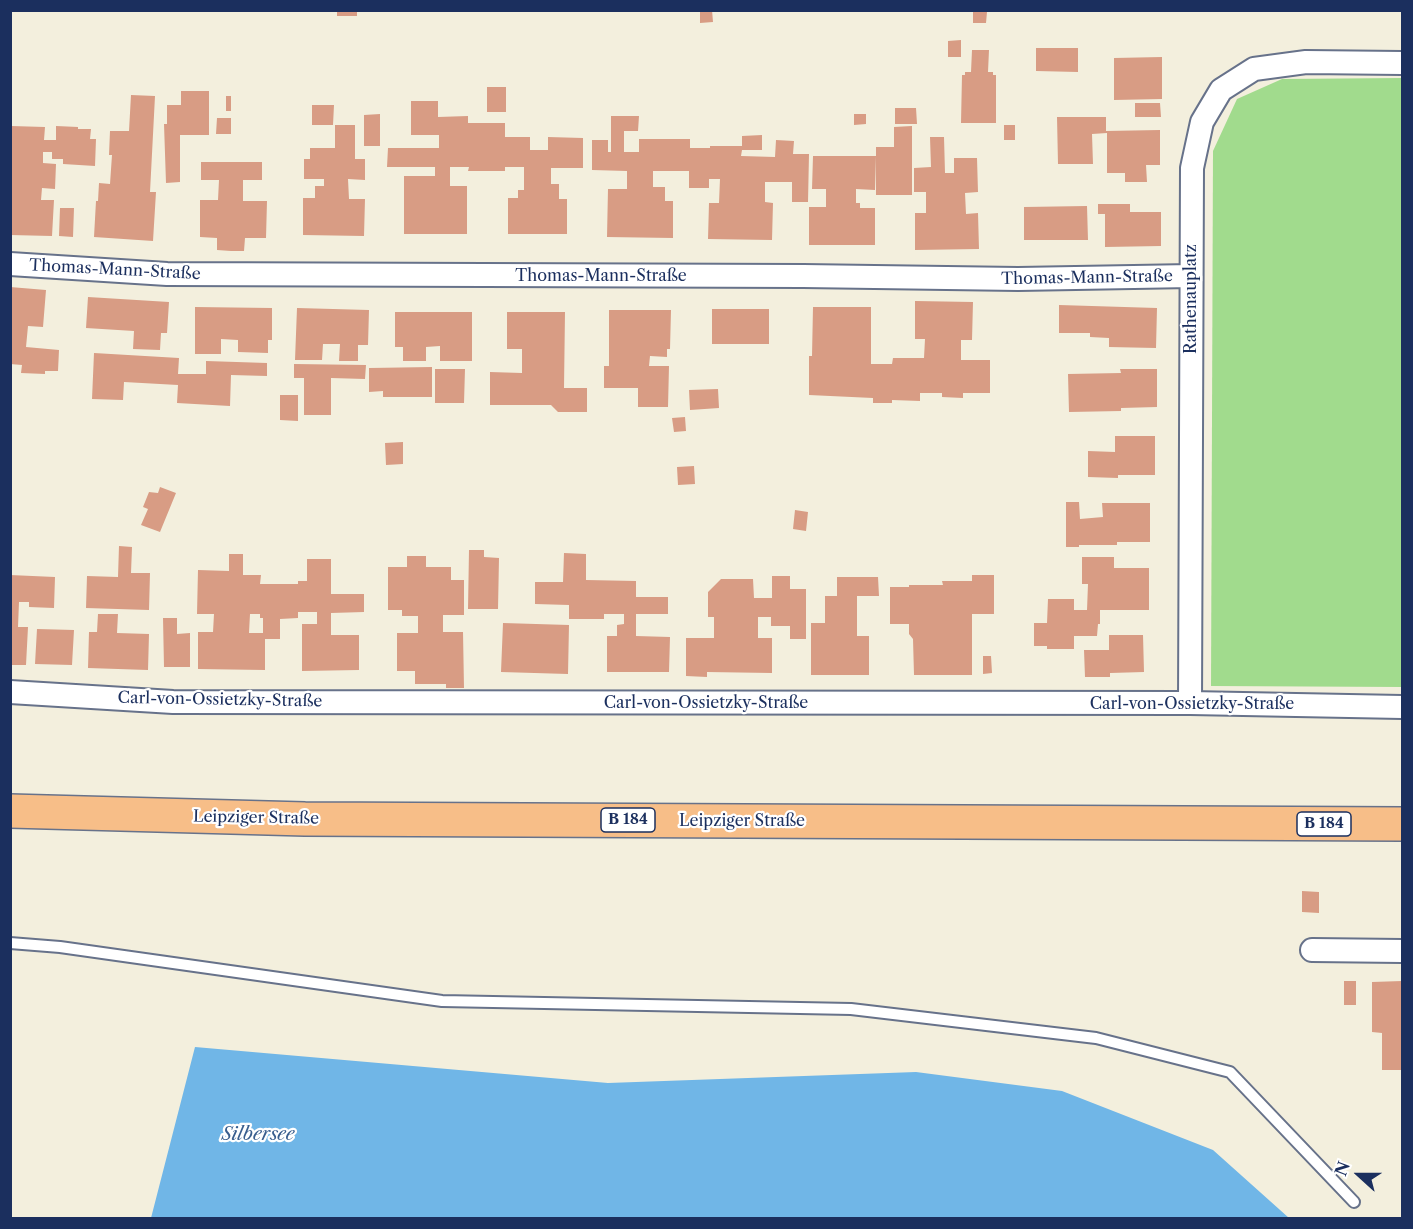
<!DOCTYPE html>
<html>
<head>
<meta charset="utf-8">
<style>
  body { margin:0 }
  #map { position:relative; width:1413px; height:1229px; overflow:hidden; background:#f3efdd; font-family:"Libre Caslon Text",serif }
  canvas { display:block }
  .frame { position:absolute; inset:0; border:12px solid #1b2f5e; pointer-events:none }
  .north { position:absolute; left:1329px; top:1145px; width:60px; height:60px; -webkit-text-stroke:4px #fff; paint-order:stroke; rotate:291deg; font-size:16px; font-weight:700; line-height:24px; text-align:center; color:#1b2f5e }
  .north::after { content:''; display:block; margin:auto; width:21px; height:27px; background:#1b2f5e; clip-path:polygon(50% 0,100% 100%,50% 72%,0 100%) }
</style>
</head>
<body>
<div id="map">
<canvas width="1413" height="1229"></canvas>
<div class="frame"></div>
<div class="north">N</div>
</div>
<script>
const g = document.querySelector('canvas').getContext('2d');
g.lineJoin = 'round';
function fill(path, color) { g.fillStyle = color; g.fill(path, 'evenodd'); }
const toPath = rows => new Path2D(rows.map(r => 'M' + r).join(''));
function stroke(path, color, width, dash) { g.strokeStyle = color; g.lineWidth = width; g.lineCap = dash ? 'butt' : 'round'; g.setLineDash(dash || []); g.stroke(path); }
function drawText(font, color, halo, rows, align = 'center') {
  g.font = font + ' "Libre Caslon Text",serif'; g.lineWidth = 4.5; g.setLineDash([]); g.textBaseline = 'middle'; g.strokeStyle = halo; g.fillStyle = color; for (const [text, x, y, turn = 0] of rows) {
    g.save(); g.translate(x, y); g.rotate((+turn || 0) * Math.PI / 180); g.textAlign = isNaN(turn) ? turn : align; if (halo) g.strokeText(text, 0, 0); g.fillText(text, 0, 0); g.restore();
  }
}
const green = toPath([
  [1402,78,1402,687,1211,686,1213,151,1237,99,1282,79]
]);
const water = toPath([
  [195,1047,608,1083,916,1072,1062,1091,1213,1150,1289,1218,151,1218]
]);
const building = toPath([
  [337,10,357,10,357,16,337,16],
  [700,10,712,10,713,22,700,23],
  [973,12,987,12,986,23,973,23],
  [961,40,961,57,948,57,948,41],
  [1036,48,1078,48,1078,72,1036,71],
  [972,50,989,50,988,72,993,72,993,75,996,75,996,123,961,123,962,75,965,75,965,72,971,72],
  [1162,57,1162,99,1114,100,1114,58],
  [487,87,506,87,506,112,487,112],
  [181,91,209,91,209,135,180,135,180,182,166,183,164,124,167,124,167,105,181,105],
  [131,95,155,96,150,192,156,192,153,241,94,237,96,201,98,201,99,183,110,184,112,155,109,155,110,131,129,131],
  [226,96,231,96,231,111,226,111],
  [411,101,438,101,438,117,468,116,468,123,505,123,505,137,530,137,530,150,548,150,548,137,583,138,583,168,551,168,551,184,559,184,559,199,567,199,567,234,508,234,508,198,518,198,518,190,524,190,524,167,505,167,505,171,468,171,469,167,450,167,450,186,467,186,467,234,404,234,404,176,435,176,435,167,387,167,388,148,439,148,439,135,411,135],
  [1135,103,1160,103,1161,117,1135,117],
  [312,105,334,105,333,125,312,125],
  [895,108,916,108,917,124,895,124],
  [380,114,380,146,364,146,364,115],
  [854,114,866,114,866,124,854,125],
  [611,116,639,116,638,131,624,131,624,152,639,152,639,139,690,139,690,148,710,148,710,146,742,146,742,136,762,135,762,150,742,150,741,156,775,157,776,140,794,141,793,154,809,154,808,202,792,202,792,182,765,182,765,202,773,203,772,240,708,239,709,203,719,203,720,179,709,179,709,188,689,188,689,171,653,171,653,187,665,187,665,201,673,201,673,238,607,237,608,189,627,189,627,171,592,170,592,140,608,140,608,152,611,152],
  [1057,117,1106,117,1106,131,1160,130,1160,165,1146,165,1147,182,1125,182,1125,173,1107,173,1107,133,1092,134,1093,164,1058,164],
  [217,118,231,118,231,134,216,134],
  [335,125,355,125,355,159,365,159,365,180,348,179,349,199,365,199,364,236,303,235,303,198,315,198,315,186,324,186,324,179,304,179,304,159,310,159,310,148,335,148],
  [1004,125,1015,125,1015,140,1004,140],
  [11,126,45,127,44,140,56,140,56,126,78,127,78,129,91,129,90,139,96,139,95,166,63,164,63,159,52,159,52,152,43,152,43,163,56,164,55,189,42,188,41,200,54,200,52,236,10,235],
  [912,126,912,195,876,195,876,147,894,147,894,127],
  [930,137,944,137,945,173,954,173,954,158,977,158,978,192,965,193,966,214,978,213,979,249,915,250,915,213,926,213,926,192,914,192,914,168,931,167],
  [813,156,876,156,875,190,856,189,856,203,860,203,860,208,875,208,875,245,809,245,809,207,826,207,826,189,812,189],
  [201,162,262,162,262,180,243,180,243,201,267,201,266,238,245,238,244,251,231,251,217,250,217,238,200,237,200,200,218,200,219,180,201,180],
  [1098,204,1130,204,1130,212,1161,212,1161,246,1105,247,1105,214,1098,214],
  [1087,206,1088,240,1024,240,1024,207],
  [60,208,74,208,73,237,59,236],
  [10,287,46,290,43,327,28,326,26,347,59,350,58,371,45,371,45,374,21,373,22,365,10,364],
  [88,297,169,302,167,333,161,333,160,350,133,349,134,331,86,328],
  [915,301,973,302,972,340,961,340,961,360,990,360,990,393,963,393,963,398,942,397,942,393,920,393,920,401,892,400,892,403,873,403,873,398,809,395,809,356,812,356,813,307,871,307,871,364,892,364,893,358,924,358,925,339,915,339],
  [1059,305,1157,308,1156,348,1109,347,1109,338,1090,337,1090,333,1059,333],
  [195,307,272,308,272,340,268,340,268,353,238,352,238,340,221,339,221,354,195,354],
  [297,308,369,310,368,345,358,345,358,361,339,361,340,344,323,344,322,360,295,360],
  [712,309,769,309,769,344,712,344],
  [609,310,671,310,670,349,667,349,667,357,650,356,649,366,669,366,668,407,638,407,638,388,604,388,604,366,609,366],
  [395,312,472,312,472,361,440,361,440,346,426,347,426,361,403,361,403,347,395,347],
  [507,312,565,312,564,388,587,388,587,412,558,412,551,405,490,405,490,372,522,373,522,349,507,349],
  [94,353,179,358,178,374,206,374,206,361,267,363,267,376,231,375,230,406,177,403,178,385,124,382,123,400,92,399],
  [294,364,366,365,365,379,331,378,331,415,304,415,304,378,294,378],
  [432,367,432,397,383,397,383,391,369,392,369,368],
  [435,369,465,369,464,403,435,403],
  [1120,369,1157,369,1157,407,1121,408,1121,411,1069,412,1068,374,1121,373],
  [718,389,719,408,690,410,689,390],
  [280,395,298,395,298,421,280,420],
  [685,417,686,431,674,432,672,418],
  [1115,436,1155,436,1155,475,1118,475,1118,478,1088,477,1088,451,1115,452],
  [403,442,403,464,386,465,385,443],
  [694,466,695,484,678,485,677,467],
  [160,487,176,493,160,532,141,525,148,509,143,507,149,492,158,493],
  [1066,502,1079,502,1080,519,1103,517,1102,503,1150,503,1150,542,1117,542,1117,545,1079,545,1079,547,1066,547],
  [795,510,808,512,806,531,793,529],
  [119,546,132,547,131,573,150,573,149,610,86,608,87,576,118,577],
  [469,550,484,550,484,557,499,558,498,609,468,609],
  [564,553,586,554,586,580,636,581,636,597,668,597,668,614,636,614,636,636,670,637,669,672,607,672,607,636,617,636,617,625,624,624,624,614,604,614,604,619,569,619,569,605,535,604,535,582,563,582],
  [229,554,243,554,243,575,261,575,260,584,298,584,298,581,307,581,307,559,331,559,331,594,364,594,364,612,331,613,331,635,359,635,359,670,302,671,302,624,317,624,317,612,298,612,298,618,280,619,280,639,265,639,265,670,198,669,198,632,213,632,214,614,197,614,198,570,229,571],
  [250,614,260,614,260,618,263,618,263,633,249,633],
  [407,556,426,556,426,567,451,567,451,580,464,580,464,615,443,615,443,632,463,632,464,688,446,688,446,684,415,684,415,671,397,671,397,633,418,633,418,616,402,616,402,610,388,610,388,567,407,567],
  [1082,557,1114,557,1114,568,1149,568,1149,610,1100,610,1100,624,1098,624,1097,636,1074,636,1074,649,1047,649,1047,646,1034,646,1034,623,1047,623,1048,599,1074,599,1074,610,1087,610,1088,584,1082,584],
  [10,575,55,577,54,608,29,607,29,602,19,602,18,627,28,627,26,665,10,665],
  [972,575,994,575,994,614,972,614,972,675,914,675,913,639,909,634,909,624,890,624,890,587,909,587,909,585,943,585,942,581,972,581],
  [772,576,790,576,790,589,806,589,806,639,790,639,790,626,771,626,771,617,758,617,758,638,772,638,772,673,707,672,707,677,686,676,686,638,714,638,714,617,708,617,708,592,721,579,753,579,754,598,772,598],
  [837,577,878,577,879,596,857,596,857,636,869,636,869,675,811,675,811,623,825,623,825,596,837,596],
  [98,614,118,614,117,633,149,634,148,670,88,668,89,632,97,632],
  [163,618,177,618,177,634,190,633,190,667,164,667],
  [503,623,569,625,568,674,501,672],
  [37,629,74,630,72,665,35,664],
  [1109,635,1143,635,1144,672,1110,673,1110,677,1085,677,1084,650,1109,650],
  [983,656,991,656,992,673,983,674],
  [1302,891,1319,892,1319,913,1302,912],
  [1344,981,1356,981,1356,1005,1344,1005],
  [1402,981,1402,1070,1382,1070,1382,1033,1372,1032,1372,982]
]);
const lane = toPath([
  [10,943,60,947,442,1001,851,1009,1096,1038,1230,1072,1354,1202]
]);
const street = toPath([
  [10,264,167,274,803,276,1018,279,1191,276],
  [10,692,173,702,1190,703,1402,707],
  [1190,703,1192,168,1202,122,1221,90,1254,69,1306,62,1402,63],
  [1312,950,1402,951]
]);
const primary = toPath([
  [10,811,305,819,1402,824]
]);
const shields = [
  [628,820,54],
  [1324,824,54]
];
const shieldNames = [
  ["B 184",628,820],
  ["B 184",1324,824]
];
const streetNames = [
  ["Thomas-Mann-Straße",115,270,3],
  ["Thomas-Mann-Straße",601,276],
  ["Thomas-Mann-Straße",1087,278,-1],
  ["Rathenauplatz",1191,299,-90],
  ["Carl-von-Ossietzky-Straße",220,700,1],
  ["Carl-von-Ossietzky-Straße",706,703],
  ["Carl-von-Ossietzky-Straße",1192,704],
  ["Leipziger Straße",256,818,1],
  ["Leipziger Straße",742,821]
];
const waterNames = [
  ["Silbersee",258,1135]
];
fill(green, '#a1db8d');
fill(water, '#70b6e7');
fill(building, '#d89c84');
stroke(lane, '#67728a', 14);
stroke(street, '#67728a', 26);
stroke(primary, '#67728a', 36);
stroke(lane, '#fff', 10);
stroke(street, '#fff', 22);
stroke(primary, '#f7be88', 33);
for (const [x, y, w] of shields) { const box = new Path2D(); box.roundRect(x - w / 2, y - 12, w, 24, 4.5); g.fillStyle = '#fff'; g.fill(box); stroke(box, '#1b2f5e', 1.5); }
drawText('bold 15px', '#1b2f5e', null, shieldNames);
drawText('16px', '#1b2f5e', '#fff', streetNames);
drawText('italic 18px', '#395e8e', '#fff', waterNames);
</script>
</body>
</html>
